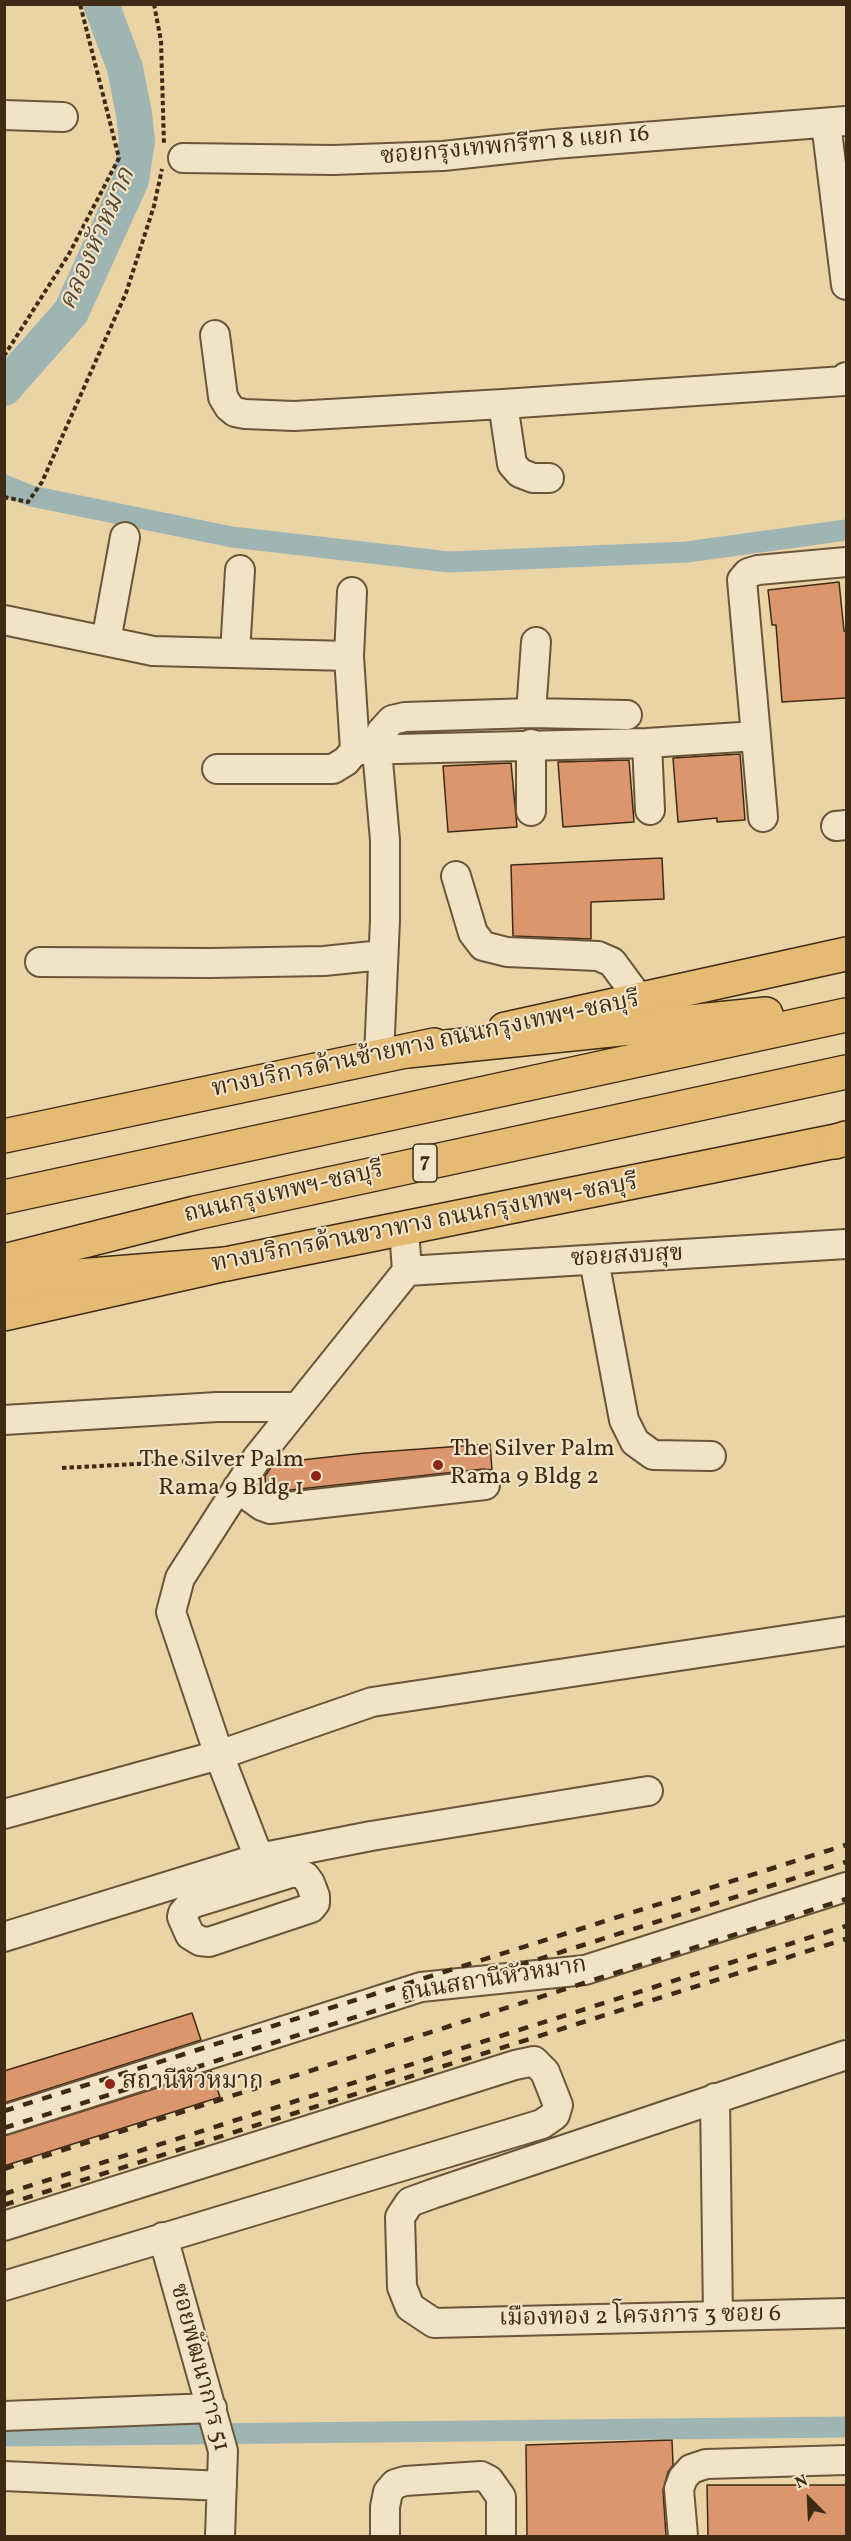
<!DOCTYPE html>
<html>
<head>
<meta charset="utf-8">
<style>
  body { margin:0 }
  #map { position:relative; width:851px; height:2541px; overflow:hidden; background:#ead4a6; font-family:Vollkorn,serif }
  canvas { display:block }
  .frame { position:absolute; inset:0; border:6px solid #3f2b15; pointer-events:none }
  .north { position:absolute; left:779px; top:2469px; width:60px; height:60px; -webkit-text-stroke:4px #f1e3c5; paint-order:stroke; rotate:336deg; font-size:16px; font-weight:700; line-height:24px; text-align:center; color:#3f2b15 }
  .north::after { content:''; display:block; margin:auto; width:21px; height:27px; background:#3f2b15; clip-path:polygon(50% 0,100% 100%,50% 72%,0 100%) }
</style>
</head>
<body>
<div id="map">
<canvas width="851" height="2541"></canvas>
<div class="frame"></div>
<div class="north">N</div>
</div>
<script>
const g = document.querySelector('canvas').getContext('2d');
g.lineJoin = 'round';
const toPath = rows => new Path2D(rows.map(r => 'M' + r).join(''));
function stroke(path, color, width, dash) { g.strokeStyle = color; g.lineWidth = width; g.lineCap = dash ? 'butt' : 'round'; g.setLineDash(dash || []); g.stroke(path); }
function fill(path, color) { g.fillStyle = color; g.fill(path, 'evenodd'); }
function drawText(font, color, halo, rows, align = 'center') {
  g.font = font + ' Vollkorn,"Noto Serif Thai",serif'; g.lineWidth = 4.5; g.setLineDash([]); g.textBaseline = 'middle'; g.strokeStyle = halo; g.fillStyle = color; for (const [text, x, y, turn = 0] of rows) {
    g.save(); g.translate(x, y); g.rotate((+turn || 0) * Math.PI / 180); g.textAlign = isNaN(turn) ? turn : align; if (halo) g.strokeText(text, 0, 0); g.fillText(text, 0, 0); g.restore();
  }
}
const canal = toPath([
  [4,485,31,496,232,537,449,562,687,552,846,530],
  [4,2436,846,2427]
]);
const river = toPath([
  [4,388,71,312,131,180,137,141,134,114,125,68,101,4]
]);
const building = toPath([
  [839,582,844,631,846,631,846,698,782,702,776,625,772,625,768,590,839,582],
  [740,754,745,820,717,822,717,818,678,822,673,758,740,754],
  [629,760,634,822,563,827,558,762,629,760],
  [511,763,517,827,448,832,443,766,511,763],
  [662,858,664,899,591,902,591,939,513,936,511,865,662,858],
  [490,1444,492,1470,483,1469,272,1492,266,1489,265,1476,274,1463,365,1453,490,1444],
  [192,2013,201,2040,4,2103,4,2071,192,2013],
  [211,2071,220,2097,4,2166,4,2136,211,2071],
  [672,2440,673,2465,668,2472,663,2490,666,2536,527,2536,526,2445,672,2440],
  [707,2485,846,2485,846,2536,708,2536,707,2485]
]);
const path = toPath([
  [154,4,161,41,164,144],
  [4,356,69,254,119,158,80,4],
  [4,497,28,502,42,482,126,293,154,206,162,169],
  [62,1468,229,1459]
]);
const minor = toPath([
  [4,115,63,117],
  [826,123,846,285],
  [183,158,333,160,443,156,554,144,846,121],
  [215,335,223,397,229,407,235,412,245,414,294,416,503,404,844,381,846,377],
  [503,404,512,464,520,473,533,478,549,478],
  [4,620,153,651,349,656],
  [106,641,125,537],
  [235,653,240,570],
  [531,713,536,642],
  [756,736,763,817],
  [647,743,650,810],
  [531,744,531,811],
  [355,750,647,743,756,736,742,580,748,573,758,570,846,562],
  [217,769,333,769,346,761,355,750,349,656,352,592],
  [836,826,846,825],
  [456,876,473,933,483,946,507,952,598,956,612,962,640,1000],
  [40,962,210,963,324,961,382,955],
  [379,1056,385,920,385,840,377,750,381,732,392,720,405,717,531,713,627,715],
  [594,1260,624,1420,635,1442,653,1455,711,1456],
  [407,1271,846,1244],
  [4,1420,217,1407,297,1407],
  [237,1488,262,1506,270,1509,485,1485],
  [4,1814,219,1755,372,1702,846,1631],
  [259,1858,371,1836,648,1791],
  [291,1873,298,1873,305,1876,310,1883,315,1896,315,1903,311,1908,209,1942,200,1941,190,1935,182,1917,183,1913,191,1904,291,1873],
  [4,1937,259,1858,219,1755,171,1612,180,1578,257,1458,407,1271,404,1229],
  [846,2055,432,2194,410,2202,400,2217,402,2287,410,2307,434,2323,846,2313],
  [715,2098,718,2316],
  [4,2120,421,1987,585,1970,846,1887],
  [4,2226,515,2065,534,2061,545,2072,558,2105,555,2115,542,2124,4,2286],
  [163,2237,223,2451,220,2536],
  [4,2416,212,2408],
  [4,2476,222,2486],
  [385,2536,385,2507,388,2492,395,2484,405,2481,481,2476,489,2480,501,2497,501,2536],
  [683,2536,679,2489,683,2478,691,2469,706,2464,846,2460]
]);
const major = toPath([
  [505,1029,846,954],
  [4,1136,434,1045],
  [4,1314,226,1264,846,1139]
]);
const highway = toPath([
  [407,1051,766,1014],
  [835,1142,846,1138],
  [4,1197,846,1015],
  [4,1261,195,1213,846,1072],
  [4,1282,226,1264]
]);
const rail = toPath([
  [4,2111,846,1845],
  [4,2128,846,1862],
  [4,2169,846,1899],
  [4,2194,846,1926],
  [4,2205,846,1939]
]);
const markers = [
  [438,1465,6,"#8f2418"],
  [316,1476,6,"#8f2418"],
  [110,2084,6,"#8f2418"]
];
const shields = [
  [425,1163,24]
];
const shieldNames = [
  ["7",425,1163]
];
const streetNames = [
  ["ซอยกรุงเทพกรีฑา 8 แยก 16",515,147,-5],
  ["ทางบริการด้านซ้ายทาง ถนนกรุงเทพฯ-ชลบุรี",426,1046,-12],
  ["ถนนกรุงเทพฯ-ชลบุรี",284,1194,-13],
  ["ทางบริการด้านขวาทาง ถนนกรุงเทพฯ-ชลบุรี",425,1225,-11],
  ["ซอยสงบสุข",627,1258,-3],
  ["ถนนสถานีหัวหมาก",494,1981,-9],
  ["เมืองทอง 2 โครงการ 3 ซอย 6",640,2318,-1],
  ["ซอยพัฒนาการ 51",198,2368,75]
];
const poiNames = [
  ["The Silver Palm",450,1451],
  ["Rama 9 Bldg 2",450,1479],
  ["The Silver Palm",304,1462,"right"],
  ["Rama 9 Bldg 1",304,1490,"right"],
  ["สถานีหัวหมาก",122,2084]
];
const waterNames = [
  ["คลองหัวหมาก",99,240,-66]
];
stroke(canal, '#9eb5b4', 21);
stroke(river, '#9eb5b4', 36);
fill(building, '#db966e');
stroke(building, '#3f2b15', 1.5);
stroke(minor, '#6a5539', 32);
stroke(major, '#3f2b15', 36);
stroke(highway, '#3f2b15', 36);
stroke(path, '#3f2b15', 4, [4.5, 3]);
stroke(minor, '#f1e3c5', 28);
stroke(major, '#e5ba73', 33);
stroke(highway, '#e5ba73', 33);
stroke(rail, '#3f2b15', 4.5, [10, 10]);
for (const [x, y, r, color] of markers) { const dot = new Path2D(); dot.arc(x, y, r, 0, 2 * Math.PI); g.fillStyle = color; g.fill(dot); stroke(dot, '#f1e3c5', 2); }
for (const [x, y, w] of shields) { const box = new Path2D(); box.roundRect(x - w / 2, y - 19, w, 38, 4.5); g.fillStyle = '#f1e3c5'; g.fill(box); stroke(box, '#3f2b15', 1.5); }
drawText('bold 22px', '#3f2b15', null, shieldNames);
drawText('24px', '#3f2b15', '#f1e3c5', streetNames);
drawText('24px', '#3f2b15', '#f1e3c5', poiNames, 'left');
drawText('italic 26px', '#524735', '#f1e3c5', waterNames);
</script>
</body>
</html>
